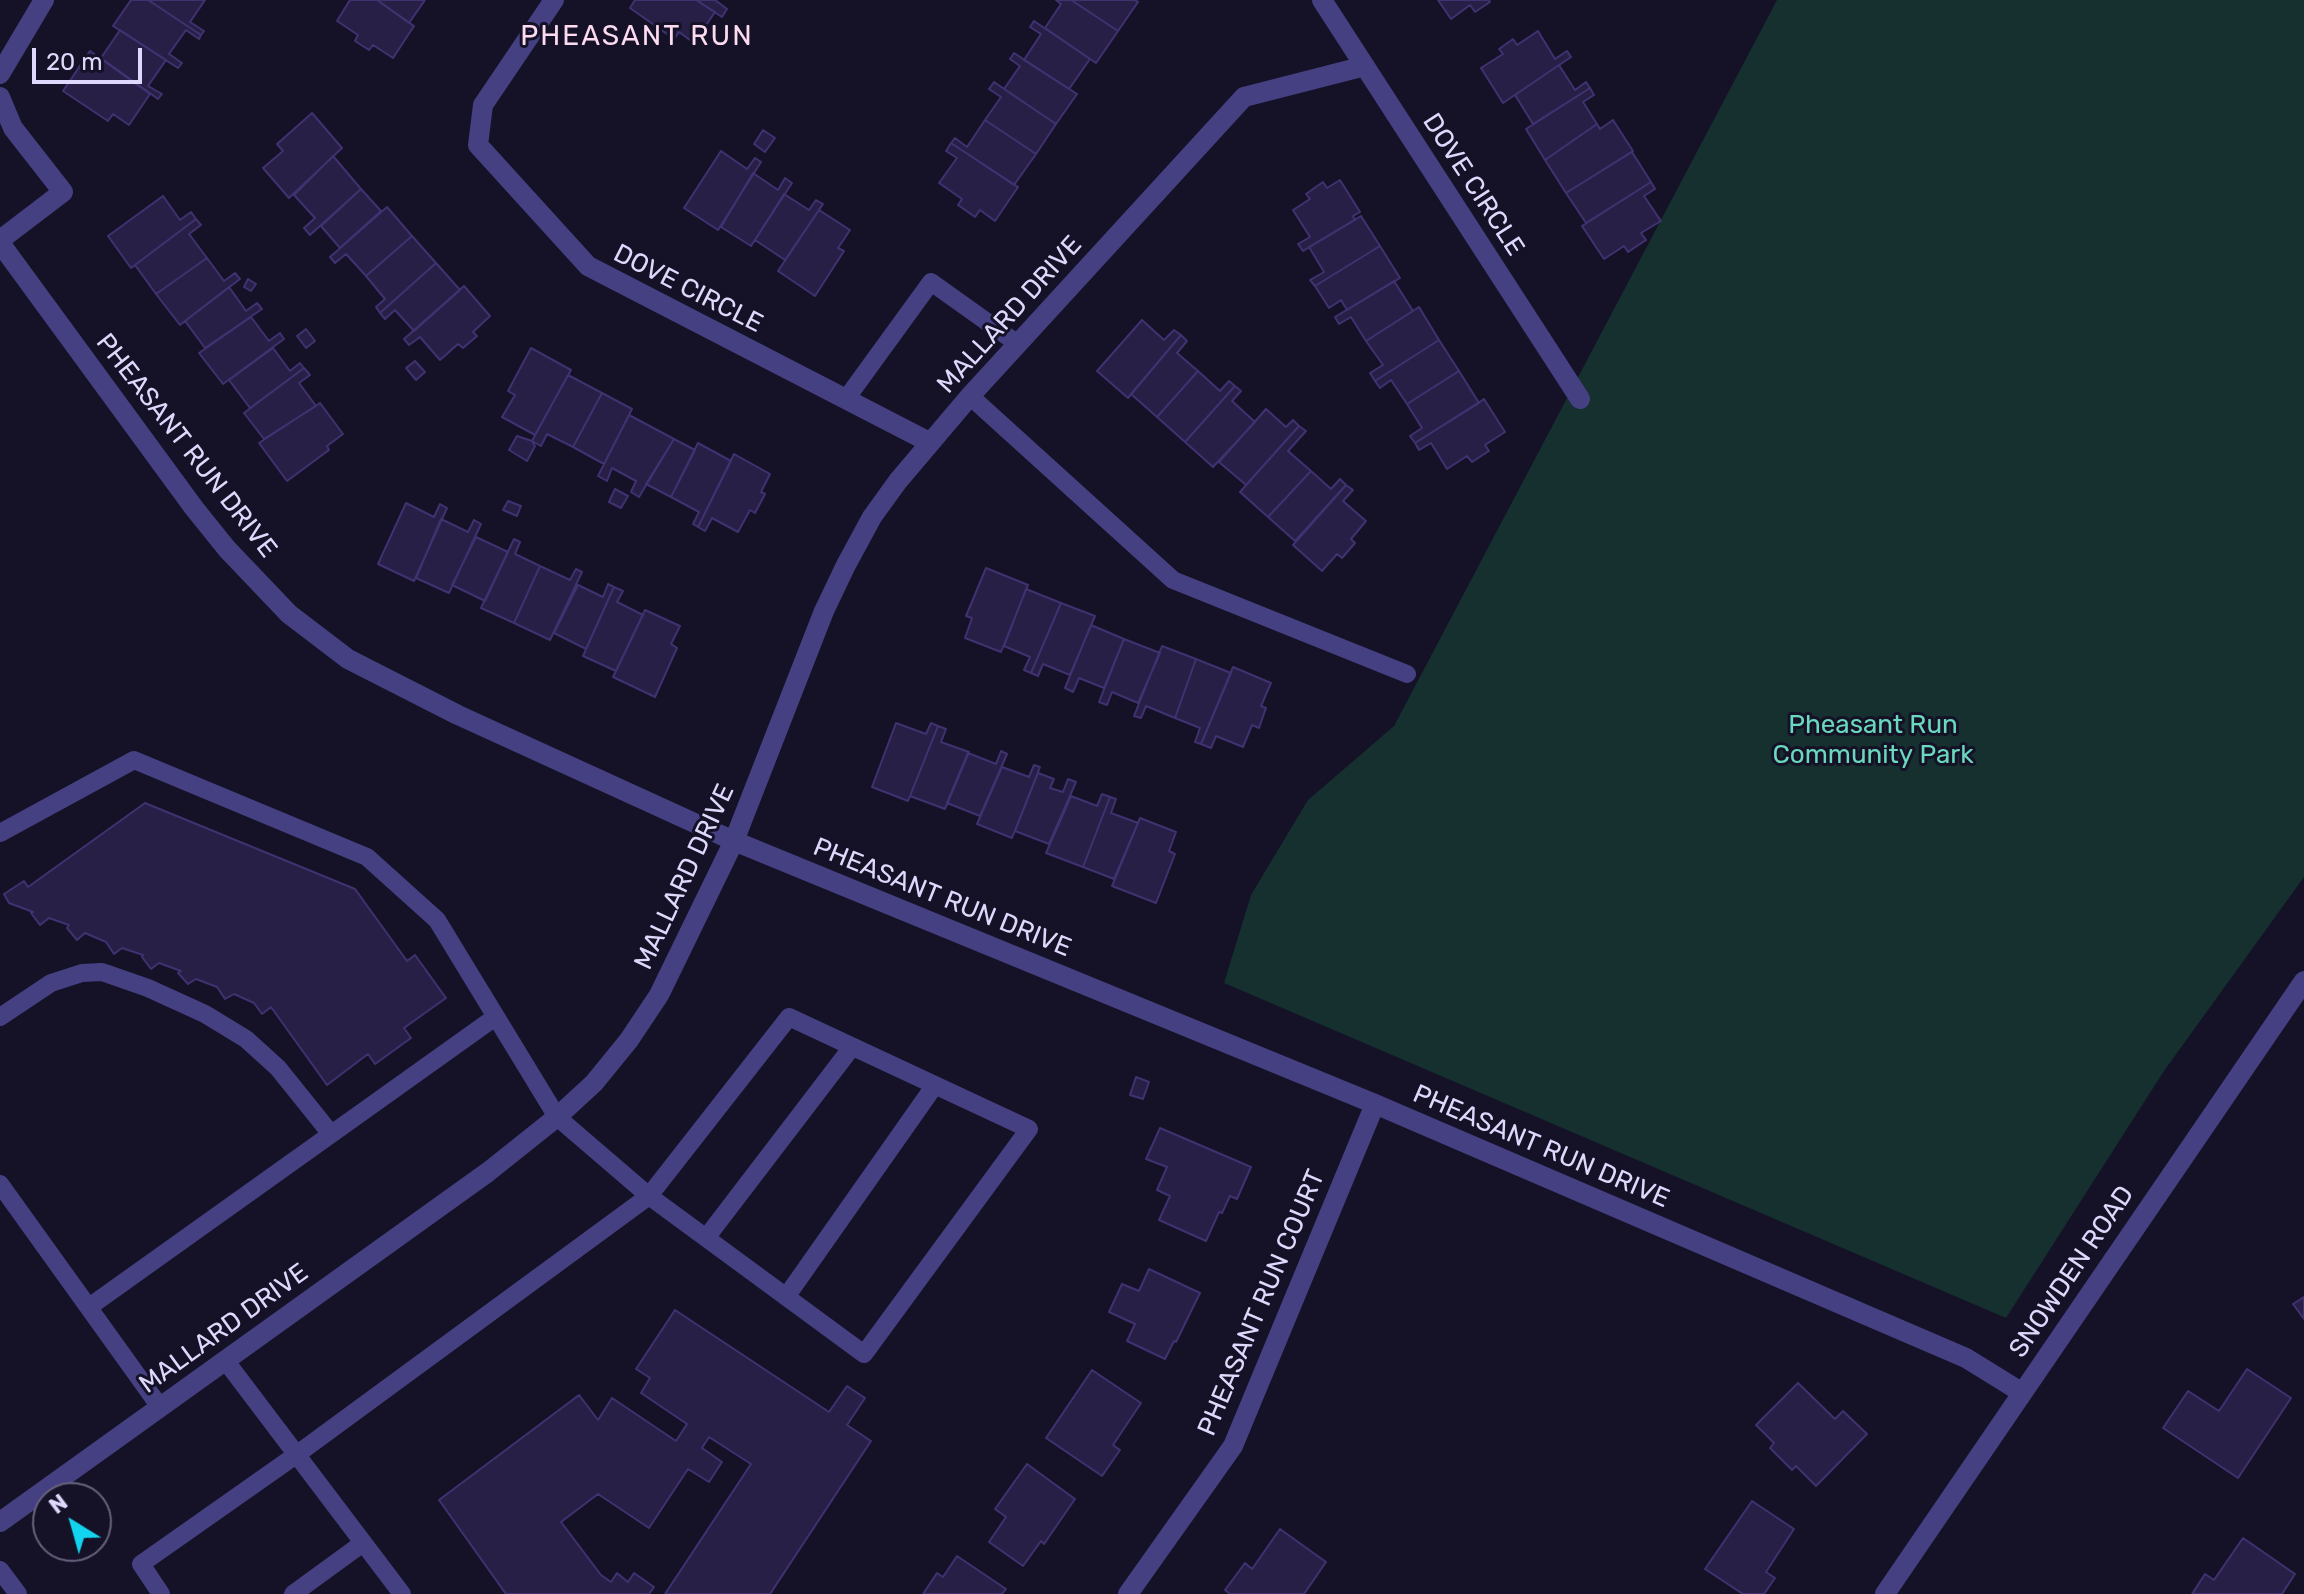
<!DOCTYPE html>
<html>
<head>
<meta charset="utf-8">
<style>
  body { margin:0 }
  #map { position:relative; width:2304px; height:1594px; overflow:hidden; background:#151126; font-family:Rubik,sans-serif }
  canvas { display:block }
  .north { position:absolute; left:32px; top:1482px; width:80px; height:80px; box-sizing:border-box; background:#151126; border:2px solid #65617c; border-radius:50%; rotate:323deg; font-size:22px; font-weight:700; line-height:32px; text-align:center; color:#ded9fc }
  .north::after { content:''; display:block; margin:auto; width:28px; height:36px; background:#13d4ef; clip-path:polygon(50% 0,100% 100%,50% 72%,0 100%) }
  .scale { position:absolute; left:32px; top:48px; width:110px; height:36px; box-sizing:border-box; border:4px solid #ded9fc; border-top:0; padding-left:10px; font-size:24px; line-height:28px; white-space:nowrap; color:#ded9fc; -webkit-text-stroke:6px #151126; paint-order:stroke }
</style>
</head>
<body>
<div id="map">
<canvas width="2304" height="1594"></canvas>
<div class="north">N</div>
<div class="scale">20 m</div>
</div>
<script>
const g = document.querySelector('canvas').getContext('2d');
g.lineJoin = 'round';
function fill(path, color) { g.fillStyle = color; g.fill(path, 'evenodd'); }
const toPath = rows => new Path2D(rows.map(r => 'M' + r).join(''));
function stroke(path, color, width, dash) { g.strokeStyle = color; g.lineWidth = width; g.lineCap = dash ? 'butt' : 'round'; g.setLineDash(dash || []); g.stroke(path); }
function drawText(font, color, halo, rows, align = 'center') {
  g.font = font + ' Rubik,sans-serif'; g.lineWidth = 6; g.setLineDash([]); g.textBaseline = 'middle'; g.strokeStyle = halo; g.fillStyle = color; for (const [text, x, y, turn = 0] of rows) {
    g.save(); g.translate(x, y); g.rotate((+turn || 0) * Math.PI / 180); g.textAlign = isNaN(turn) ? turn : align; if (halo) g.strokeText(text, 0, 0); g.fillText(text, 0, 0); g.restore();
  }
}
const green = toPath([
  [1777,0,2304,0,2304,877,2164,1071,2006,1318,1224,983,1251,895,1308,800,1394,726]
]);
const building = toPath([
  [131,0,148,0,201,35,199,39,186,30,169,54,182,63,178,68,113,26,131,0],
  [148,0,205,0,190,22,204,31,201,35,148,0],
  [350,0,377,0,414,26,393,58,373,45,369,50,355,41,358,35,337,21,350,0],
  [377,0,425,0,409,23,377,0],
  [635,0,696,0,715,12,694,43,679,32,674,39,630,8,635,0],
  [696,0,715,0,727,9,722,17,696,0],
  [1056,0,1071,0,1118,31,1096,63,1045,28,1061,4,1056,0],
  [1071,0,1135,0,1138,2,1118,31,1071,0],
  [1438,0,1489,0,1490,2,1475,12,1470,5,1451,19,1438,0],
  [1034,21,1090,59,1069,89,1024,60,1041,34,1030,27,1034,21],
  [120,30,166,60,148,86,162,94,158,99,101,58,120,30],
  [1538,31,1555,59,1567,51,1571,57,1503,103,1481,68,1503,54,1499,49,1513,39,1517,45,1538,31],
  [90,51,150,94,129,125,113,114,108,121,63,91,90,51],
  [1014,53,1077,94,1056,124,1004,89,1020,66,1010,59,1014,53],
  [1559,65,1575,90,1586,82,1590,88,1533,124,1515,95,1559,65],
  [994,82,1056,124,1036,154,985,120,1001,97,989,89,994,82],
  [1590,88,1594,95,1583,102,1597,124,1545,160,1526,129,1590,88],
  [312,113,342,148,289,198,263,168,283,151,277,144,312,113],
  [985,120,1036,154,1014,185,951,143,955,138,967,147,985,120],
  [1613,120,1633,151,1566,193,1545,160,1597,124,1600,129,1613,120],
  [763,130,775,138,765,152,754,144,763,130],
  [951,143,1018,187,995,221,980,210,975,217,958,205,962,199,939,183,957,158,946,151,951,143],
  [721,151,747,169,755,158,761,162,718,230,684,208,721,151],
  [1632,152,1651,182,1586,223,1566,193,1632,152],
  [333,156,361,189,310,235,304,228,315,218,294,195,333,156],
  [753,173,778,190,785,178,792,183,751,246,721,227,753,173],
  [1340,180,1360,212,1353,216,1355,220,1303,251,1298,244,1310,237,1293,210,1310,199,1306,194,1323,182,1327,188,1340,180],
  [1651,182,1655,189,1644,196,1661,221,1641,233,1646,240,1628,252,1624,246,1604,259,1582,226,1651,182],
  [361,189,381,211,340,248,321,226,361,189],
  [784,194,809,210,816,200,823,204,785,260,755,240,784,194],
  [163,196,180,220,191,212,196,219,131,268,108,236,163,196],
  [387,207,412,236,366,276,346,254,335,263,330,257,387,207],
  [819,210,850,230,838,248,844,251,815,296,778,271,819,210],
  [1361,216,1380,246,1315,286,1310,280,1324,272,1309,247,1361,216],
  [196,219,201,225,189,234,207,258,156,294,135,265,196,219],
  [412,236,436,263,380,313,376,307,385,299,366,276,412,236],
  [1380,246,1400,278,1347,310,1341,300,1329,308,1315,286,1380,246],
  [207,258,224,281,235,273,240,279,180,325,156,294,207,258],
  [436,263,460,290,414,331,395,310,385,319,380,313,436,263],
  [248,279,256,284,251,291,244,287,248,279],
  [1394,281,1413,311,1366,341,1351,317,1339,324,1335,317,1394,281],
  [464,286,490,316,473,332,477,336,463,348,458,344,440,360,420,337,409,345,404,339,464,286],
  [229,287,246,311,257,303,262,309,205,348,185,321,229,287],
  [1419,307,1439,340,1375,381,1370,373,1383,365,1366,341,1419,307],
  [251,317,269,341,280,333,284,339,223,384,199,353,251,317],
  [1142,320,1164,340,1174,330,1181,335,1128,398,1097,371,1142,320],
  [306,329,315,341,306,348,297,336,306,329],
  [1181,335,1187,341,1177,353,1198,371,1157,417,1131,394,1181,335],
  [1439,340,1459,371,1407,404,1391,380,1380,388,1375,381,1439,340],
  [273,348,290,371,300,363,304,368,250,408,229,380,273,348],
  [531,348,571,370,535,435,502,417,515,395,508,391,531,348],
  [415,361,425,372,416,380,406,368,415,361],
  [304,368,310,375,299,383,316,406,264,439,244,413,304,368],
  [1198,371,1220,391,1229,381,1235,386,1185,442,1157,417,1198,371],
  [1459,371,1479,403,1415,443,1410,436,1422,428,1407,404,1459,371],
  [568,375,602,393,573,447,547,434,541,446,532,441,568,375],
  [1235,386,1241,391,1232,401,1255,422,1213,467,1185,442,1235,386],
  [602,393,632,409,604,464,573,447,602,393],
  [1484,399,1505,432,1485,445,1489,451,1472,462,1467,456,1447,469,1431,443,1419,450,1415,443,1484,399],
  [320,403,343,434,327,446,329,450,287,481,259,443,320,403],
  [1266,409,1286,427,1293,420,1299,426,1246,485,1219,462,1266,409],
  [629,415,674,439,639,497,631,492,636,481,612,468,607,481,598,476,629,415],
  [1299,426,1306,431,1288,451,1311,471,1268,517,1240,492,1299,426],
  [517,436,532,441,535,446,527,461,509,450,517,436],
  [674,439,695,450,671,497,646,484,674,439],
  [698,443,731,461,698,527,693,524,699,512,671,497,698,443],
  [734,454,770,474,761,492,765,494,755,513,750,510,738,532,712,518,705,531,698,527,734,454],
  [1311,471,1331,489,1340,479,1346,485,1295,541,1268,517,1311,471],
  [1346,485,1353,490,1343,501,1366,521,1351,539,1355,543,1342,558,1337,554,1322,571,1293,545,1346,485],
  [615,489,628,496,621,508,609,502,615,489],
  [508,501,521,506,517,516,503,510,508,501],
  [406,503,434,517,440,504,447,508,414,581,378,564,406,503],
  [441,519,468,532,474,520,481,524,449,593,416,578,441,519],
  [476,537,508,552,485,601,452,585,476,537],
  [514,539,520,542,515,554,540,566,514,623,481,608,514,539],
  [540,566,570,580,576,569,582,572,550,640,514,623,540,566],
  [986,568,1028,585,1001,652,965,638,972,618,966,616,986,568],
  [608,584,614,587,586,649,554,633,578,585,603,597,608,584],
  [614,587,623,591,617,602,643,615,616,671,583,656,614,587],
  [1026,589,1061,603,1031,673,1024,670,1030,657,1004,646,1026,589],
  [1061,603,1095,616,1070,675,1043,664,1038,676,1031,673,1061,603],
  [645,610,680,626,671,644,677,648,655,697,613,677,645,610],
  [1091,625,1124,639,1104,688,1079,678,1073,692,1065,688,1091,625],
  [1124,639,1160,653,1138,703,1112,692,1107,705,1099,702,1124,639],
  [1162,646,1196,659,1175,718,1146,706,1141,718,1134,716,1162,646],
  [1196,659,1231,673,1201,744,1195,742,1200,728,1175,718,1196,659],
  [1233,667,1271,683,1261,706,1266,708,1259,728,1252,725,1243,747,1216,736,1211,748,1201,744,1233,667],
  [896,723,926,734,931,723,938,726,908,801,872,787,896,723],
  [938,726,946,729,941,742,969,752,945,809,910,796,938,726],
  [1001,751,1007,754,980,816,947,803,968,753,996,764,1001,751],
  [1034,765,1040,767,1012,838,977,824,1002,767,1029,777,1034,765],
  [1038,773,1054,779,1050,788,1063,792,1068,779,1076,782,1049,844,1015,831,1038,773],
  [1102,794,1110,797,1083,867,1046,853,1071,796,1097,806,1102,794],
  [1110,797,1116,799,1111,813,1138,823,1114,879,1083,867,1110,797],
  [145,803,355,889,407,961,415,955,446,998,404,1028,411,1038,375,1064,368,1054,327,1085,271,1007,262,1014,254,1003,234,994,225,999,217,987,196,979,188,984,178,973,181,971,159,963,151,969,142,957,143,955,122,948,114,954,106,942,85,933,77,940,67,928,69,925,49,918,40,925,31,913,33,912,9,903,4,894,24,881,28,887,145,803],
  [1140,818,1176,832,1169,851,1175,854,1156,903,1112,886,1140,818],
  [1136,1077,1149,1082,1143,1099,1130,1095,1136,1077],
  [1160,1128,1251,1167,1237,1199,1230,1196,1222,1213,1219,1212,1206,1241,1159,1220,1170,1196,1157,1190,1167,1167,1146,1159,1160,1128],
  [1149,1269,1200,1293,1176,1342,1174,1341,1165,1359,1127,1341,1135,1324,1109,1312,1122,1284,1139,1291,1149,1269],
  [2304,1297,2304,1319,2293,1304,2304,1297],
  [675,1310,829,1412,847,1386,865,1398,847,1425,871,1441,770,1594,665,1594,751,1464,709,1437,702,1448,722,1462,709,1482,688,1469,649,1528,598,1494,561,1522,601,1575,611,1582,617,1573,628,1582,634,1573,654,1587,649,1594,506,1594,439,1500,579,1395,598,1420,612,1398,676,1441,687,1424,641,1393,650,1378,636,1369,675,1310],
  [2247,1369,2291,1398,2238,1478,2163,1428,2188,1391,2219,1411,2247,1369],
  [1092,1370,1141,1403,1113,1445,1120,1450,1102,1476,1046,1438,1092,1370],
  [1798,1383,1835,1419,1843,1411,1867,1434,1816,1486,1796,1466,1792,1470,1770,1448,1774,1443,1756,1425,1798,1383],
  [1027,1464,1075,1499,1044,1544,1041,1541,1023,1566,989,1542,1006,1517,995,1509,1027,1464],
  [1752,1501,1794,1529,1766,1572,1775,1578,1764,1594,1743,1594,1705,1569,1752,1501],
  [1280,1529,1326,1562,1304,1594,1230,1594,1225,1590,1245,1563,1252,1569,1280,1529],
  [2243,1538,2295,1574,2282,1594,2192,1594,2205,1574,2214,1580,2243,1538],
  [957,1556,1006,1589,1002,1594,923,1594,937,1573,943,1577,957,1556]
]);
const lane = toPath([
  [970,396,1173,580,1407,674],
  [846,399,931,282,1018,344],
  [0,833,134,760,367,857,437,920,557,1117,649,1196,864,1354,1029,1129,789,1017,649,1196,296,1455,141,1564,161,1594],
  [0,1017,51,983,82,973,102,972,148,988,205,1014,246,1039,278,1068,331,1134],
  [0,1184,160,1407],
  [706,1238,852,1047],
  [786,1297,935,1085],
  [89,1307,494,1018],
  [225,1360,402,1594],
  [0,1570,18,1594],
  [293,1594,363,1543]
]);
const street = toPath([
  [554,0,483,105,478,145,588,266,929,442],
  [1322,0,1580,399],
  [0,74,44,0],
  [0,97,13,128,63,192,0,240],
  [0,243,194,508,227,549,289,614,348,659,458,715,734,841,1375,1104,1966,1358,2021,1392],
  [0,1522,488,1172,557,1117,594,1083,629,1040,659,995,734,841,824,611,846,565,872,517,898,481,970,396,1244,97,1365,66],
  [1128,1594,1233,1446,1375,1104],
  [1885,1594,2304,981]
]);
const streetNames = [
  ["DOVE CIRCLE",1473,185,57],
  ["DOVE CIRCLE",688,289,27],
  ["MALLARD DRIVE",1010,315,-48],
  ["PHEASANT RUN DRIVE",186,446,52],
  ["MALLARD DRIVE",685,877,-65],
  ["PHEASANT RUN DRIVE",942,898,22],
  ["PHEASANT RUN DRIVE",1541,1147,23],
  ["SNOWDEN ROAD",2072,1272,-56],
  ["PHEASANT RUN COURT",1262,1303,-67],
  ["MALLARD DRIVE",224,1329,-36]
];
const parkNames = [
  ["Pheasant Run",1873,725],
  ["Community Park",1873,755]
];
const neighbourhoodNames = [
  ["PHEASANT RUN",637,37]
];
fill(green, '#15302f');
fill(building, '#271f46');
stroke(building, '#403270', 2);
stroke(lane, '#444082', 18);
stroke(street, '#444082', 20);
drawText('26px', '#ded9fc', '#151126', streetNames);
drawText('26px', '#69d8bf', '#151126', parkNames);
g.letterSpacing = '2px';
drawText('28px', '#fcdbf0', '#151126', neighbourhoodNames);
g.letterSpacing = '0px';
</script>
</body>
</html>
